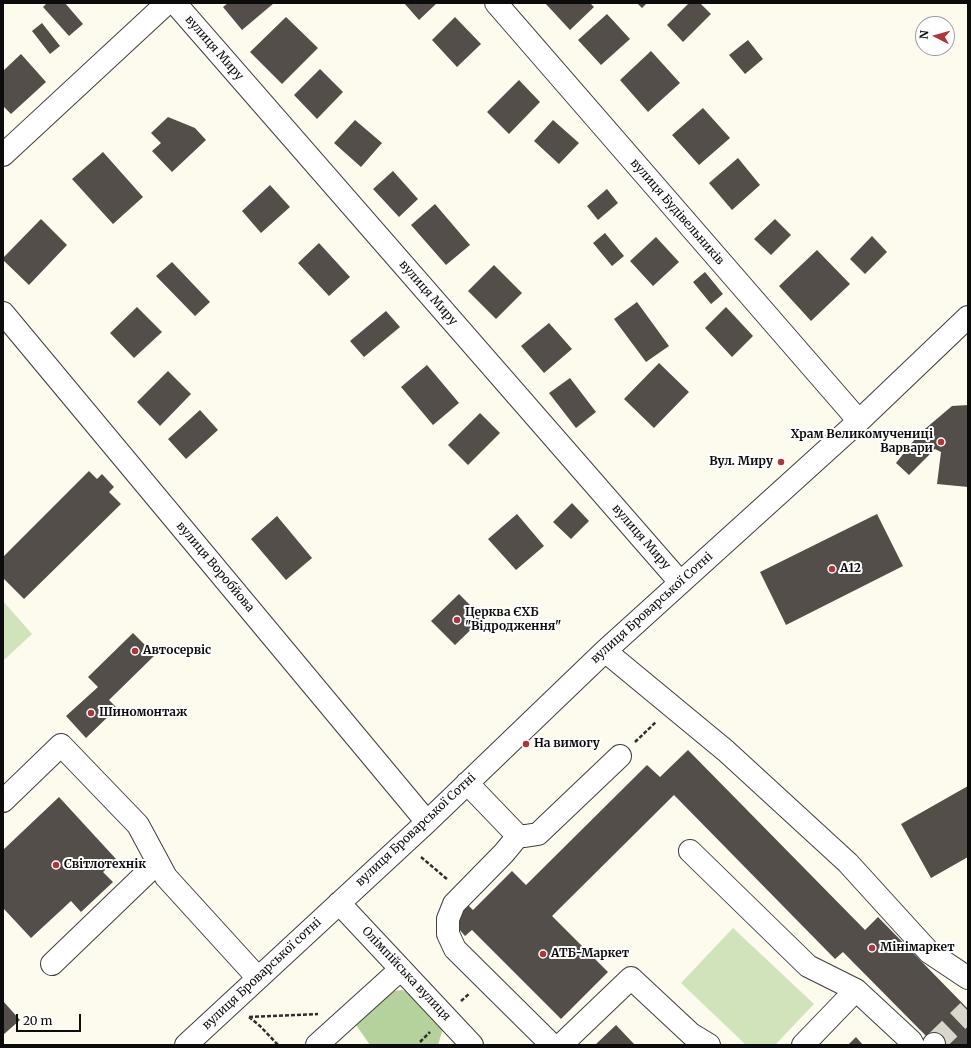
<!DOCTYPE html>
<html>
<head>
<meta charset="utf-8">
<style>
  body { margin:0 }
  #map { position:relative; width:971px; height:1048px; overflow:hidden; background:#fdfaee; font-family:Merriweather,serif }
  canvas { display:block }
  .frame { position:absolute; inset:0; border:4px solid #0c0c0c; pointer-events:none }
  .north { position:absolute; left:915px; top:16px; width:40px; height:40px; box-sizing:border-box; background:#fff; border:1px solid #9e9e9e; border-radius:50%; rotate:276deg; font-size:11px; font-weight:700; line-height:16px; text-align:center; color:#0c0c0c }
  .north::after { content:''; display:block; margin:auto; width:14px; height:18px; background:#ab363c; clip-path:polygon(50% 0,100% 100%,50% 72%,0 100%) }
  .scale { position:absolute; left:16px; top:1014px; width:65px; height:18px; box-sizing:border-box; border:2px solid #0c0c0c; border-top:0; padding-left:5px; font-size:12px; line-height:14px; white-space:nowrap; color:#0c0c0c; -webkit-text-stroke:3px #fff; paint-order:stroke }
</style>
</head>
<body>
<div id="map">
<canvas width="971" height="1048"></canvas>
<div class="frame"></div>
<div class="north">N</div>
<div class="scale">20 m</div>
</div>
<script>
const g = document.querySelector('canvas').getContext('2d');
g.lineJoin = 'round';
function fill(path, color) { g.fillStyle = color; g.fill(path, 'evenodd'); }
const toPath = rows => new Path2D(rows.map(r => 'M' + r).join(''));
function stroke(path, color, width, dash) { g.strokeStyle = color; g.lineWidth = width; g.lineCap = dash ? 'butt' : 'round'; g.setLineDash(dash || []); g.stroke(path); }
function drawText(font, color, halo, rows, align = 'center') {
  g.font = font + ' Merriweather,serif'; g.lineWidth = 4; g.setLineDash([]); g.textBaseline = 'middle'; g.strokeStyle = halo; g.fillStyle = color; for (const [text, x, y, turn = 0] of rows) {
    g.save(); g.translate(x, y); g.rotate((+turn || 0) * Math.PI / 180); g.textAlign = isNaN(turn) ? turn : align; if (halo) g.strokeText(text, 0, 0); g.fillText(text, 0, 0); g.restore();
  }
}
const green = toPath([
  [3,601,32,634,3,661],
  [733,928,814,1004,775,1045,746,1045,681,983]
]);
const forest = toPath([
  [402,990,422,998,445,1022,438,1045,370,1045,354,1022,384,992]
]);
const building = toPath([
  [47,3,65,3,83,24,69,36,43,7],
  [228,3,274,3,242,30,223,7],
  [404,3,437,3,419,20],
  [545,3,590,3,594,7,570,30],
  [637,3,647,3,642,8],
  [689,3,700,3,711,14,683,42,667,25],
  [607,14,630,39,601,65,578,40],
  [286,17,318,48,282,84,250,52],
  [455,17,481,44,457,67,432,40],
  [42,23,60,46,50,54,32,31],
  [748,40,763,59,745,74,729,55],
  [651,51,680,83,648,112,620,80],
  [21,54,46,82,11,114,3,106,3,71],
  [320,69,343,92,317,119,294,95],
  [519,80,540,102,509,134,487,112],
  [703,108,730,138,699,165,672,135],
  [168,117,195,128,206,140,172,172,152,151,161,143,151,133],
  [355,120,382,143,361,167,334,143],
  [553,120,579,143,559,164,534,141],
  [103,152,143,197,113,224,72,179],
  [738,158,760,185,732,210,709,183],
  [393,171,418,199,399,217,373,189],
  [270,185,290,207,261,233,242,211],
  [607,189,618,203,598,220,587,206],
  [435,204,470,245,446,265,411,225],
  [41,219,67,245,29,285,3,260,3,258],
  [775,219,791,235,771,255,754,239],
  [605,233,624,256,612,266,593,243],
  [872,236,887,252,865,274,850,259],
  [656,237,679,262,653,286,630,261],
  [319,243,350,277,329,296,298,263],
  [817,250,850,284,811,321,779,286],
  [172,262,210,302,195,316,156,276],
  [494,265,522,293,496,319,468,291],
  [705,272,723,294,711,304,693,282],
  [637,302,669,346,646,362,614,319],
  [137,307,162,332,134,358,110,333],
  [726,307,753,336,732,357,705,328],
  [386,311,400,327,364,357,350,341],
  [549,323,572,349,544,373,521,346],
  [659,363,689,392,654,428,624,399],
  [427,365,459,403,433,425,401,387],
  [168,371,191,394,160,426,137,402],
  [570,378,596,412,576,428,549,393],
  [968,405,968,487,937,484,941,452,935,449,909,475,896,463,919,434,952,406],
  [200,410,218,430,186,459,168,439],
  [480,413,500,433,468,465,448,445],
  [89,471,97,479,102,474,114,487,109,492,121,504,24,599,3,578,3,557],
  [572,503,589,521,571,539,553,522],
  [517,514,544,546,516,570,488,539],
  [877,514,903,566,786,625,760,572],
  [277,516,312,558,286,580,251,539],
  [459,594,483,618,455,645,431,621],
  [133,633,155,655,109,700,117,708,86,738,66,716,98,687,88,677],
  [688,750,865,930,878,917,968,1009,968,1045,935,1045,843,952,835,959,674,795,552,916,608,972,561,1019,472,930,465,936,458,928,456,923,467,904,473,910,512,871,526,885,647,765,660,777],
  [968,786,968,857,931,878,901,824],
  [59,797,116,859,103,872,113,882,81,912,71,901,31,938,3,908,3,850],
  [3,1001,20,1020,3,1035],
  [616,1025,635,1045,595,1045],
  [856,1037,863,1045,848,1045]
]);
const minorTunnel = toPath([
  [934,1044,968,1011]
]);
const path = toPath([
  [635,742,656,722],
  [421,857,448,880],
  [461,1001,469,994],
  [249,1017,318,1014],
  [249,1017,260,1026,278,1045],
  [420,1042,430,1032]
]);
const minor = toPath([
  [175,3,680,582],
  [496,3,859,421],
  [3,155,167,3],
  [3,313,427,822],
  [605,651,726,751,848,863,929,952,968,978],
  [467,783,518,836,525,836,538,834,620,756],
  [3,801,61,745,138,825,166,877,258,978],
  [518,836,504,853,454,904,448,919,448,934,455,949,552,1045],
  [690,851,808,966,856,990],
  [339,903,472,1045],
  [52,964,158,862],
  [186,1045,427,822,605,651,859,421,968,317],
  [317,1045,401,969],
  [561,1045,631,978,691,1034,709,1045],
  [803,1045,856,990,911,1041,913,1045],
  [934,1045,934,1044]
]);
const markers = [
  [941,442,4,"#ab363c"],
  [781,462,4,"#ab363c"],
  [832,569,4,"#ab363c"],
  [457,620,4,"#ab363c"],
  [135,651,4,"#ab363c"],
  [91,713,4,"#ab363c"],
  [526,744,4,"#ab363c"],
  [56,865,4,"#ab363c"],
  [872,948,4,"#ab363c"],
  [543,954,4,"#ab363c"]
];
const streetNames = [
  ["вулиця Миру",214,48,49],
  ["вулиця Будівельників",677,212,49],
  ["вулиця Миру",428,293,49],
  ["вулиця Миру",641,537,49],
  ["вулиця Воробйова",215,567,50],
  ["вулиця Броварської Сотні",652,608,-42],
  ["вулиця Броварської Сотні",416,830,-43],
  ["вулиця Броварської сотні",262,974,-43],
  ["Олімпійська вулиця",406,974,47]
];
const poiNames = [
  ["Храм Великомучениці",933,435,"right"],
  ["Варвари",933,449,"right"],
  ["Вул. Миру",773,462,"right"],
  ["А12",840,569],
  ["Церква ЄХБ",465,613],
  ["\"Відродження\"",465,627],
  ["Автосервіс",143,651],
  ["Шиномонтаж",99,713],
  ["На вимогу",534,744],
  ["Світлотехнік",64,865],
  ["Мінімаркет",880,948],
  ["АТБ-Маркет",551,954]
];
fill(green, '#d0e3bb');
fill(forest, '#b5d29d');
fill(building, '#534e4a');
stroke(minorTunnel, '#d9d6cc', 22, [22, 11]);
stroke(minor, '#3f3f3f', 24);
stroke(path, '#2e2e2e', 2.5, [4, 2]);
stroke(minor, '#fff', 22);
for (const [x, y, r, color] of markers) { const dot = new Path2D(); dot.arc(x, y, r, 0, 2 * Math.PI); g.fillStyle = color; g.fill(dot); stroke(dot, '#fff', 1.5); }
drawText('12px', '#0c0c0c', '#fff', streetNames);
drawText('bold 12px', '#0c0c0c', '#fff', poiNames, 'left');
</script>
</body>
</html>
